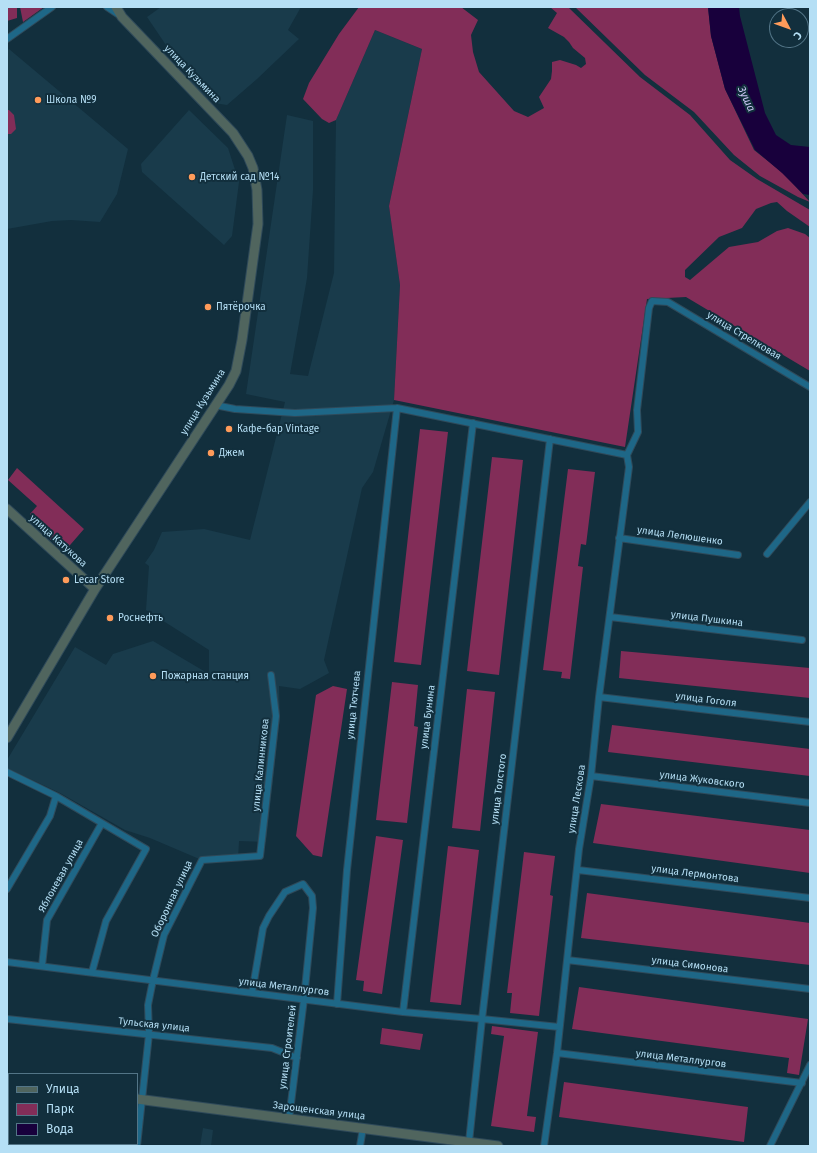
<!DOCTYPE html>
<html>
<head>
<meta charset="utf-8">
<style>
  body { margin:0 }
  #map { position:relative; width:817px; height:1153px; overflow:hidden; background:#122f3d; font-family:"Fira Sans",sans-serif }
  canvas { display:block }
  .frame { position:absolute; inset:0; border:8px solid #b5dff5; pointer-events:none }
  .legend { position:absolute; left:8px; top:1073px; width:130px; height:72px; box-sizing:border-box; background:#122f3d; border:1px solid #537587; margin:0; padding:5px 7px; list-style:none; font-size:12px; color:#b5dff5 }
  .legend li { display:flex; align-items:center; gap:8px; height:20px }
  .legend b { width:20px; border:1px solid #537587 }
  .north { position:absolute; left:769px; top:8px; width:40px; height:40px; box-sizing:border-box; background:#122f3d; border:1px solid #537587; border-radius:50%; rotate:131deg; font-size:11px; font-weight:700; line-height:16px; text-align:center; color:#b5dff5 }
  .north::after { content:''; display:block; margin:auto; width:14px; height:18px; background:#ff9b5a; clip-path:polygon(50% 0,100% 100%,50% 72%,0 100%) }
</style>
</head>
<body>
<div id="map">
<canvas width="817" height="1153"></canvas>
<div class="frame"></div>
<ul class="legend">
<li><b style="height:5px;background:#50655e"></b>Улица</li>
<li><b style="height:11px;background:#822d58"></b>Парк</li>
<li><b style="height:11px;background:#18003c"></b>Вода</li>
</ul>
<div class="north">С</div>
</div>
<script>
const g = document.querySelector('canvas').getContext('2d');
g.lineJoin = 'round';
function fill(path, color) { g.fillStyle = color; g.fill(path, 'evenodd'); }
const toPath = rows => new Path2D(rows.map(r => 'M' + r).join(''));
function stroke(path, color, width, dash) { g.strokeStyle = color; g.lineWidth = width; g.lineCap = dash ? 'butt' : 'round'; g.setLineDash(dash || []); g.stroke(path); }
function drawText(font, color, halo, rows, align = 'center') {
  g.font = font + ' "Fira Sans",sans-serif'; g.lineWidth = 4; g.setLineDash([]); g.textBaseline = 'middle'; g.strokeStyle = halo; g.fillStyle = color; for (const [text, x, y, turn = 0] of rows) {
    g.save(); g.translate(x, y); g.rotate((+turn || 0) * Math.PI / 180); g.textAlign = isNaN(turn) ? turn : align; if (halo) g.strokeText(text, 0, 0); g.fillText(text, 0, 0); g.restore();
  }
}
const built = toPath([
  [161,7,301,7,288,30,299,39,257,79,227,105,214,103,193,85,147,17],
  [375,30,422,49,389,206,400,285,394,400,373,472,362,488,324,660,329,673,300,689,279,686,280,718,266,842,239,841,238,860,204,861,150,838,125,830,60,793,7,768,7,760,75,647,106,665,113,654,153,641,209,674,209,650,146,610,149,566,145,563,154,550,162,532,204,529,250,540,285,402,246,394,287,115,313,121,313,190,307,278,290,374,308,376,334,273,336,120],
  [9,49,128,149,117,194,100,222,71,220,52,221,7,229,7,51],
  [189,110,228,148,239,182,232,236,224,245,142,172,141,164],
  [203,1128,213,1130,211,1146,200,1146]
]);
const green = toPath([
  [7,7,17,7,17,18,7,21],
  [20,7,44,7,23,22],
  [359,7,461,7,478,20,471,35,473,52,479,72,514,111,528,117,544,108,539,97,551,79,552,71,552,62,560,60,576,65,581,68,586,64,585,58,573,48,569,42,564,37,548,28,557,13,550,7,568,7,640,77,690,115,730,160,757,179,810,210,810,227,787,211,777,202,771,203,756,209,742,228,719,237,685,270,685,277,690,280,729,247,758,242,777,231,788,228,805,234,810,238,810,371,686,297,647,299,625,447,394,400,400,285,389,206,422,49,375,30,336,120,329,123,322,119,303,99,309,83,339,34],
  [575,7,708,7,711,36,725,89,754,150,783,173,810,202,798,197,760,176,734,155,694,112,645,75],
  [7,110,9,110,14,115,16,129,11,134,7,134],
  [420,429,448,432,421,665,394,662],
  [492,457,523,460,499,675,467,671],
  [17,468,84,529,64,552,43,533,30,514,37,506,8,480],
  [568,469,595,472,586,545,581,544,578,566,583,567,570,679,561,678,562,672,543,670],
  [621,651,810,668,810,698,619,678],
  [392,682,418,685,414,726,418,727,407,823,376,820],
  [333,686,347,689,322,857,313,855,296,836,316,695],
  [467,689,495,692,480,831,452,828],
  [612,725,810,749,810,776,608,752],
  [601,804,810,830,810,873,593,843],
  [376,836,403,840,382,994,363,991,364,981,356,980],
  [448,846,479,850,461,1005,430,1002],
  [524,852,555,856,550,895,553,896,539,1016,510,1013,512,993,507,993],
  [587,893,810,923,810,965,581,938],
  [579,987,808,1019,799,1075,787,1073,789,1058,572,1029],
  [492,1026,538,1032,527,1116,536,1117,534,1132,491,1126,504,1036,491,1034],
  [382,1028,423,1034,420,1050,380,1044],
  [564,1082,748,1107,744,1142,559,1117]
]);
const water = toPath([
  [708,7,739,7,740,16,765,113,776,135,791,145,810,147,810,195,803,194,782,173,755,150,725,89,711,36]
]);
const street = toPath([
  [107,7,119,15],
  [7,39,52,7],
  [215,405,235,409,295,413,397,408,627,455],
  [627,455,638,432,637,410,649,308,652,301,668,302,810,387],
  [619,538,738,555],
  [767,554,810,502],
  [610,617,802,640],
  [599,697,810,722],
  [7,772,56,796,146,849,106,921,92,972],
  [591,776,810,803],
  [578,870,810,898],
  [7,889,50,816,56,796],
  [567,960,810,989],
  [7,962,403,1012,482,1019,559,1027],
  [42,966,47,920,102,823],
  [252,993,263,928,269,916,285,892,303,884,312,896,313,908,304,999,289,1119],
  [337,1004,347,870,397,408],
  [403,1012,473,423],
  [7,1019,272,1048,297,1058],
  [557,1053,802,1083],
  [469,1142,482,1019,550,439],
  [87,1146,87,1144],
  [137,1146,149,1034,148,1005,153,980,164,935,202,860,260,856,276,716,271,675],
  [360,1146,363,1128],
  [544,1146,557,1053,579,849,591,776,599,697,629,467,627,455],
  [770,1146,810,1065]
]);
const secondary = toPath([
  [7,509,95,589],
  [7,738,95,589,229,385,236,371,242,340,258,224,257,190,253,168,248,156,233,133,122,17,116,7],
  [7,1081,9,1082],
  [137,1099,498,1146]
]);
const markers = [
  [38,100,4,"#ff9b5a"],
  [192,177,4,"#ff9b5a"],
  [208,307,4,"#ff9b5a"],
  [229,429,4,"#ff9b5a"],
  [211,453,4,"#ff9b5a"],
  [66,580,4,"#ff9b5a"],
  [110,618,4,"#ff9b5a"],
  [153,676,4,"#ff9b5a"]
];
const streetNames = [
  ["улица Кузьмина",192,74,46],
  ["улица Стрелковая",744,336,31],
  ["улица Кузьмина",203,402,-58],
  ["улица Лелюшенко",680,536,8],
  ["улица Катукова",58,541,42],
  ["улица Пушкина",707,619,7],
  ["улица Гоголя",706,700,7],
  ["улица Тютчева",354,705,-84],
  ["улица Бунина",428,717,-83],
  ["улица Калинникова",261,765,-84],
  ["улица Жуковского",702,780,7],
  ["улица Толстого",499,789,-83],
  ["улица Лескова",577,799,-81],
  ["улица Лермонтова",695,874,7],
  ["Яблоневая улица",61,876,-61],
  ["Оборонная улица",172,899,-65],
  ["улица Симонова",690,965,7],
  ["улица Металлургов",284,987,7],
  ["Тульская улица",154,1025,6],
  ["улица Строителей",288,1047,-83],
  ["улица Металлургов",681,1059,7],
  ["Зарощенская улица",319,1111,7]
];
const poiNames = [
  ["Школа №9",46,100],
  ["Детский сад №14",200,177],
  ["Пятёрочка",216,307],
  ["Кафе-бар Vintage",237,429],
  ["Джем",219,453],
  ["Lecar Store",74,580],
  ["Роснефть",118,618],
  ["Пожарная станция",161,676]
];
const waterNames = [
  ["Зуша",746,99,65]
];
fill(built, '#193b4b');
fill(green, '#822d58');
fill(water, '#18003c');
stroke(street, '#2f4a5a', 8);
stroke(secondary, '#2f4a5a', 11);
stroke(street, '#1e6787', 6);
stroke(secondary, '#50655e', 9);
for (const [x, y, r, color] of markers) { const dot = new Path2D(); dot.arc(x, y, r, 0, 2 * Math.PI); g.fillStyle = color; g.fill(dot); stroke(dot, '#122f3d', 1.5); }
drawText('10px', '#b5dff5', '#122f3d', streetNames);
drawText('10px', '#b5dff5', '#122f3d', poiNames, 'left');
drawText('italic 11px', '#c9c3f1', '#122f3d', waterNames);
</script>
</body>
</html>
